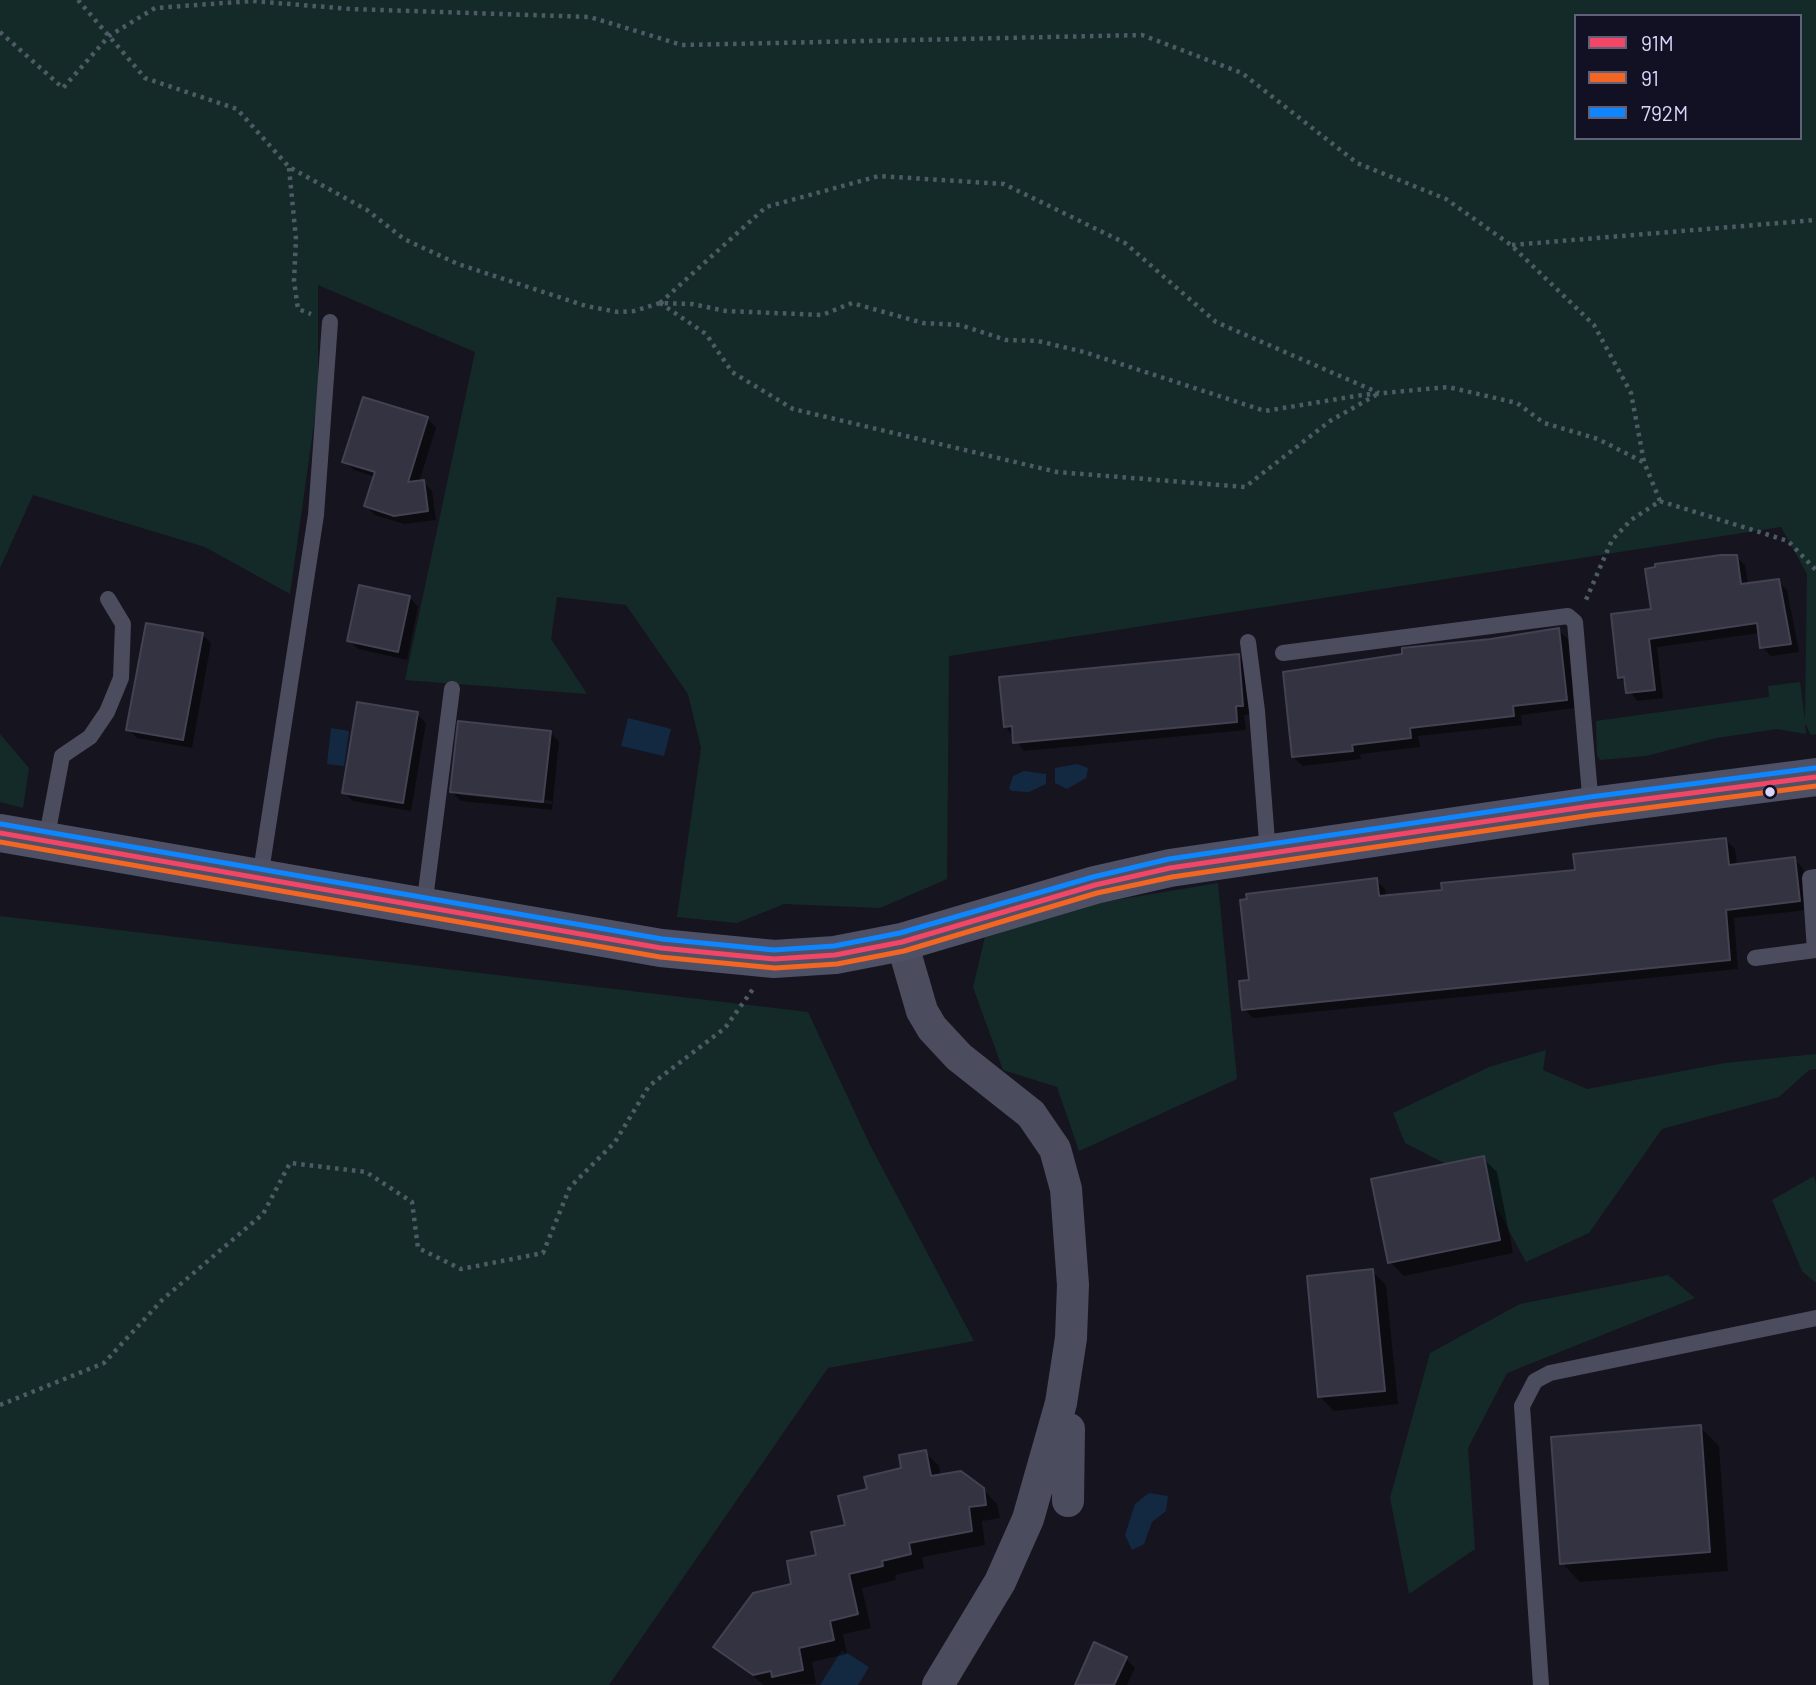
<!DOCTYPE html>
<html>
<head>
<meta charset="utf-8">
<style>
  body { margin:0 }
  #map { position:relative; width:1816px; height:1685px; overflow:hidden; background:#16151f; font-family:Barlow,sans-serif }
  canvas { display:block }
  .legend { position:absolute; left:1574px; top:14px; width:228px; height:126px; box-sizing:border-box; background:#121123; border:2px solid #616079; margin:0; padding:9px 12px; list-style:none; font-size:21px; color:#d8d7fb }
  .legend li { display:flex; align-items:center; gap:14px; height:35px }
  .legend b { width:35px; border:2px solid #616079 }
</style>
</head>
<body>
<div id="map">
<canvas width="1816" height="1685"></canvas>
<ul class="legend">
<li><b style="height:9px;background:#f34667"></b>91M</li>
<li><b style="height:9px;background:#f26522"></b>91</li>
<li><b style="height:9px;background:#0d86ff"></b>792M</li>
</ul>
</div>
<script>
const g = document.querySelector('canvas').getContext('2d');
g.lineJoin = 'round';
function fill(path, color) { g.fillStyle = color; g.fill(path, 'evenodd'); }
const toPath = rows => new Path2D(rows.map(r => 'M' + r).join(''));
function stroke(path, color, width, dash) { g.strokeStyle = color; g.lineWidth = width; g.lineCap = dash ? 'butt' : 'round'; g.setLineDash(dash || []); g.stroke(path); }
const green = toPath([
  [0,0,1816,0,1816,734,1811,735,1805,723,1806,734,1777,729,1716,738,1646,756,1600,760,1597,755,1596,721,1769,697,1768,686,1800,682,1805,720,1807,574,1781,527,949,656,947,879,880,908,784,904,737,923,677,917,701,748,688,694,626,605,557,597,551,639,587,694,405,680,475,352,318,285,318,395,290,594,205,547,33,495,0,568],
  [1576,16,1800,16,1800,138,1576,138],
  [0,734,29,768,23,808,0,802],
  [1218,883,1237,1079,1079,1151,1057,1087,1003,1070,973,987,985,937,1098,903],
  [0,916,808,1012,870,1145,974,1341,828,1368,609,1685,0,1685],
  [1546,1050,1543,1070,1587,1089,1725,1063,1816,1054,1816,1069,1809,1070,1779,1097,1662,1129,1589,1233,1526,1262,1483,1183,1405,1143,1393,1113,1489,1067],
  [1814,1176,1816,1184,1816,1283,1802,1271,1772,1200],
  [1668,1275,1695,1298,1507,1373,1468,1448,1475,1549,1409,1594,1390,1498,1430,1353,1520,1304]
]);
const water = toPath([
  [628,718,671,729,664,756,621,746],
  [331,728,349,731,344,766,327,764],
  [1077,764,1088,768,1086,778,1067,789,1055,783,1055,768],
  [1024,771,1046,774,1046,784,1029,792,1012,791,1009,788,1013,776],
  [1149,1493,1168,1496,1166,1511,1152,1522,1144,1544,1132,1550,1125,1535,1135,1504],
  [842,1650,869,1667,858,1685,820,1685]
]);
const shadow = toPath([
  [427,418,436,428,419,482,423,481,432,491,436,520,404,524,375,515,366,506,375,477,354,470,344,461],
  [1736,557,1745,565,1748,585,1778,581,1787,590,1799,652,1771,656,1762,647,1760,633,1657,647,1663,698,1637,701,1620,677,1653,610],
  [409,597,418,607,407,660,358,649,349,640],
  [1558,630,1568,639,1575,708,1521,715,1522,725,1418,736,1420,747,1360,754,1361,759,1303,766,1293,757,1491,641],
  [202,634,211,643,192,748,137,738,128,729],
  [1238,656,1247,665,1252,714,1244,715,1246,730,1024,751,1006,727],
  [417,714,426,723,411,811,353,801,344,792],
  [550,732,559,742,552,810,461,801,452,792],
  [460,791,552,801,552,804,460,795],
  [1726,840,1735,849,1737,866,1794,859,1803,868,1808,910,1734,918,1738,969,1253,1018,1244,1009,1251,981,1376,880,1385,889,1386,897,1444,892,1577,872],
  [1483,1158,1497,1172,1513,1253,1404,1276,1390,1262],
  [1372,1271,1386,1285,1398,1404,1334,1411,1320,1397],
  [1700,1427,1719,1446,1728,1571,1580,1582,1562,1563],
  [925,1452,939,1466,941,1476,983,1489,997,1504,1000,1518,982,1521,985,1545,922,1557,924,1568,895,1575,896,1580,862,1588,871,1628,843,1634,847,1654,812,1662,816,1684,764,1685,716,1647,794,1585,847,1526,869,1491],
  [1126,1659,1135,1668,1127,1685,1077,1685]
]);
const building = toPath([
  [363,397,428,417,408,482,424,480,428,511,394,516,364,506,375,472,342,462,363,397],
  [1721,555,1737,555,1741,584,1779,579,1791,644,1760,648,1757,623,1649,639,1655,690,1626,693,1624,677,1618,678,1611,614,1651,609,1645,569,1655,567,1655,564,1721,555],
  [359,585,410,596,398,652,347,641,359,585],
  [146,623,203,633,183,740,126,730,146,623],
  [1559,628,1567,700,1513,706,1514,716,1410,728,1411,738,1352,745,1353,751,1292,757,1283,672,1402,654,1402,648,1491,639,1559,628],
  [1239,654,1243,706,1236,706,1237,722,1013,743,1012,726,1004,727,999,677,1239,654],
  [357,702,418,712,403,803,342,793,357,702],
  [458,721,551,731,543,802,450,792,458,721],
  [1726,838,1729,865,1795,857,1800,901,1726,910,1730,960,1242,1010,1239,981,1249,980,1240,900,1247,899,1246,894,1377,878,1379,896,1442,890,1441,883,1575,870,1573,854,1726,838],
  [1484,1156,1500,1240,1388,1263,1371,1179,1484,1156],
  [1373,1269,1385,1391,1318,1397,1307,1276,1373,1269],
  [1701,1425,1710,1552,1560,1564,1551,1437,1701,1425],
  [926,1450,931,1476,961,1471,984,1488,986,1505,969,1507,972,1531,909,1543,911,1554,882,1561,883,1566,849,1574,858,1614,830,1621,834,1640,799,1648,803,1670,772,1677,771,1671,753,1675,713,1647,753,1593,791,1584,787,1561,816,1555,811,1532,845,1525,838,1496,867,1489,864,1477,901,1468,899,1455,926,1450],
  [1094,1642,1127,1657,1114,1685,1075,1685,1094,1642]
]);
const path = toPath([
  [78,0,145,78,237,109,289,167,367,210,404,239,458,264,586,306,618,312,634,311,660,303,692,304,726,311,822,315,852,303,923,323,960,325,1006,340,1038,341,1084,352,1265,411,1362,395,1448,387,1517,403,1544,423,1598,439,1643,462],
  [0,32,63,88,109,36,155,8,252,1,351,9,590,17,682,45,1142,35,1242,73,1357,163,1446,199,1511,245,1594,325,1631,393,1644,462,1660,501,1631,520,1612,540,1585,602],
  [289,168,296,239,294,281,298,309,311,314],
  [1512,245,1816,220],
  [660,303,766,207,879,176,1004,184,1125,243,1216,322,1379,393],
  [660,303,706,334,732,372,793,409,1057,472,1245,487,1330,421,1376,395],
  [1660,501,1788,541,1816,570],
  [0,1405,104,1363,163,1299,263,1214,290,1163,366,1172,412,1202,418,1248,461,1269,543,1253,570,1187,615,1142,649,1086,725,1028,753,989]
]);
const lane = toPath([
  [1248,642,1257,711,1268,854],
  [1283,653,1568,616,1575,622,1591,806],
  [46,841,62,756,90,737,107,712,121,678,123,624,108,599],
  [260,878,316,515,330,322],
  [424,907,452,689],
  [1815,950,1810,878,1816,877],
  [1755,958,1816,950],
  [1541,1685,1522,1406,1535,1381,1550,1373,1816,1318]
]);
const street = toPath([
  [902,942,922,1011,932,1028,959,1057,1031,1114,1055,1149,1066,1189,1073,1285,1071,1338,1061,1403,1028,1519,1000,1582,938,1685],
  [1068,1501,1069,1429]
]);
const secondary = toPath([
  [0,833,661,948,774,959,835,955,902,942,1095,885,1170,868,1591,806,1816,777]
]);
const bus1 = toPath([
  [0,833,661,948,774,959,835,955,902,942,1095,885,1170,868,1591,806,1816,777]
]);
const bus2 = toPath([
  [0,842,660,957,775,968,837,964,904,951,1097,893,1172,877,1592,815,1816,786]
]);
const bus3 = toPath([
  [1,824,662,939,774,950,834,946,900,933,1093,877,1169,859,1590,797,1815,768]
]);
const markers = [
  [1770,792,6,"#d8d7fb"]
];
fill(green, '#142a28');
fill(water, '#132942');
fill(shadow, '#0007');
fill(building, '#343341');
stroke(building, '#434152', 2);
stroke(path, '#4d5b64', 4.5, [3.5, 5]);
stroke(lane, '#4c4c5f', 16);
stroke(street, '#4c4c5f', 32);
stroke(secondary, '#4e5065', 38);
stroke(bus1, '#f34667', 5);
stroke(bus2, '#f26522', 5);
stroke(bus3, '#0d86ff', 5);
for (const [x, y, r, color] of markers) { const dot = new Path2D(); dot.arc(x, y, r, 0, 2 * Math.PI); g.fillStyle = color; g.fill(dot); stroke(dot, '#121123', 2.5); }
</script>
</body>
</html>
